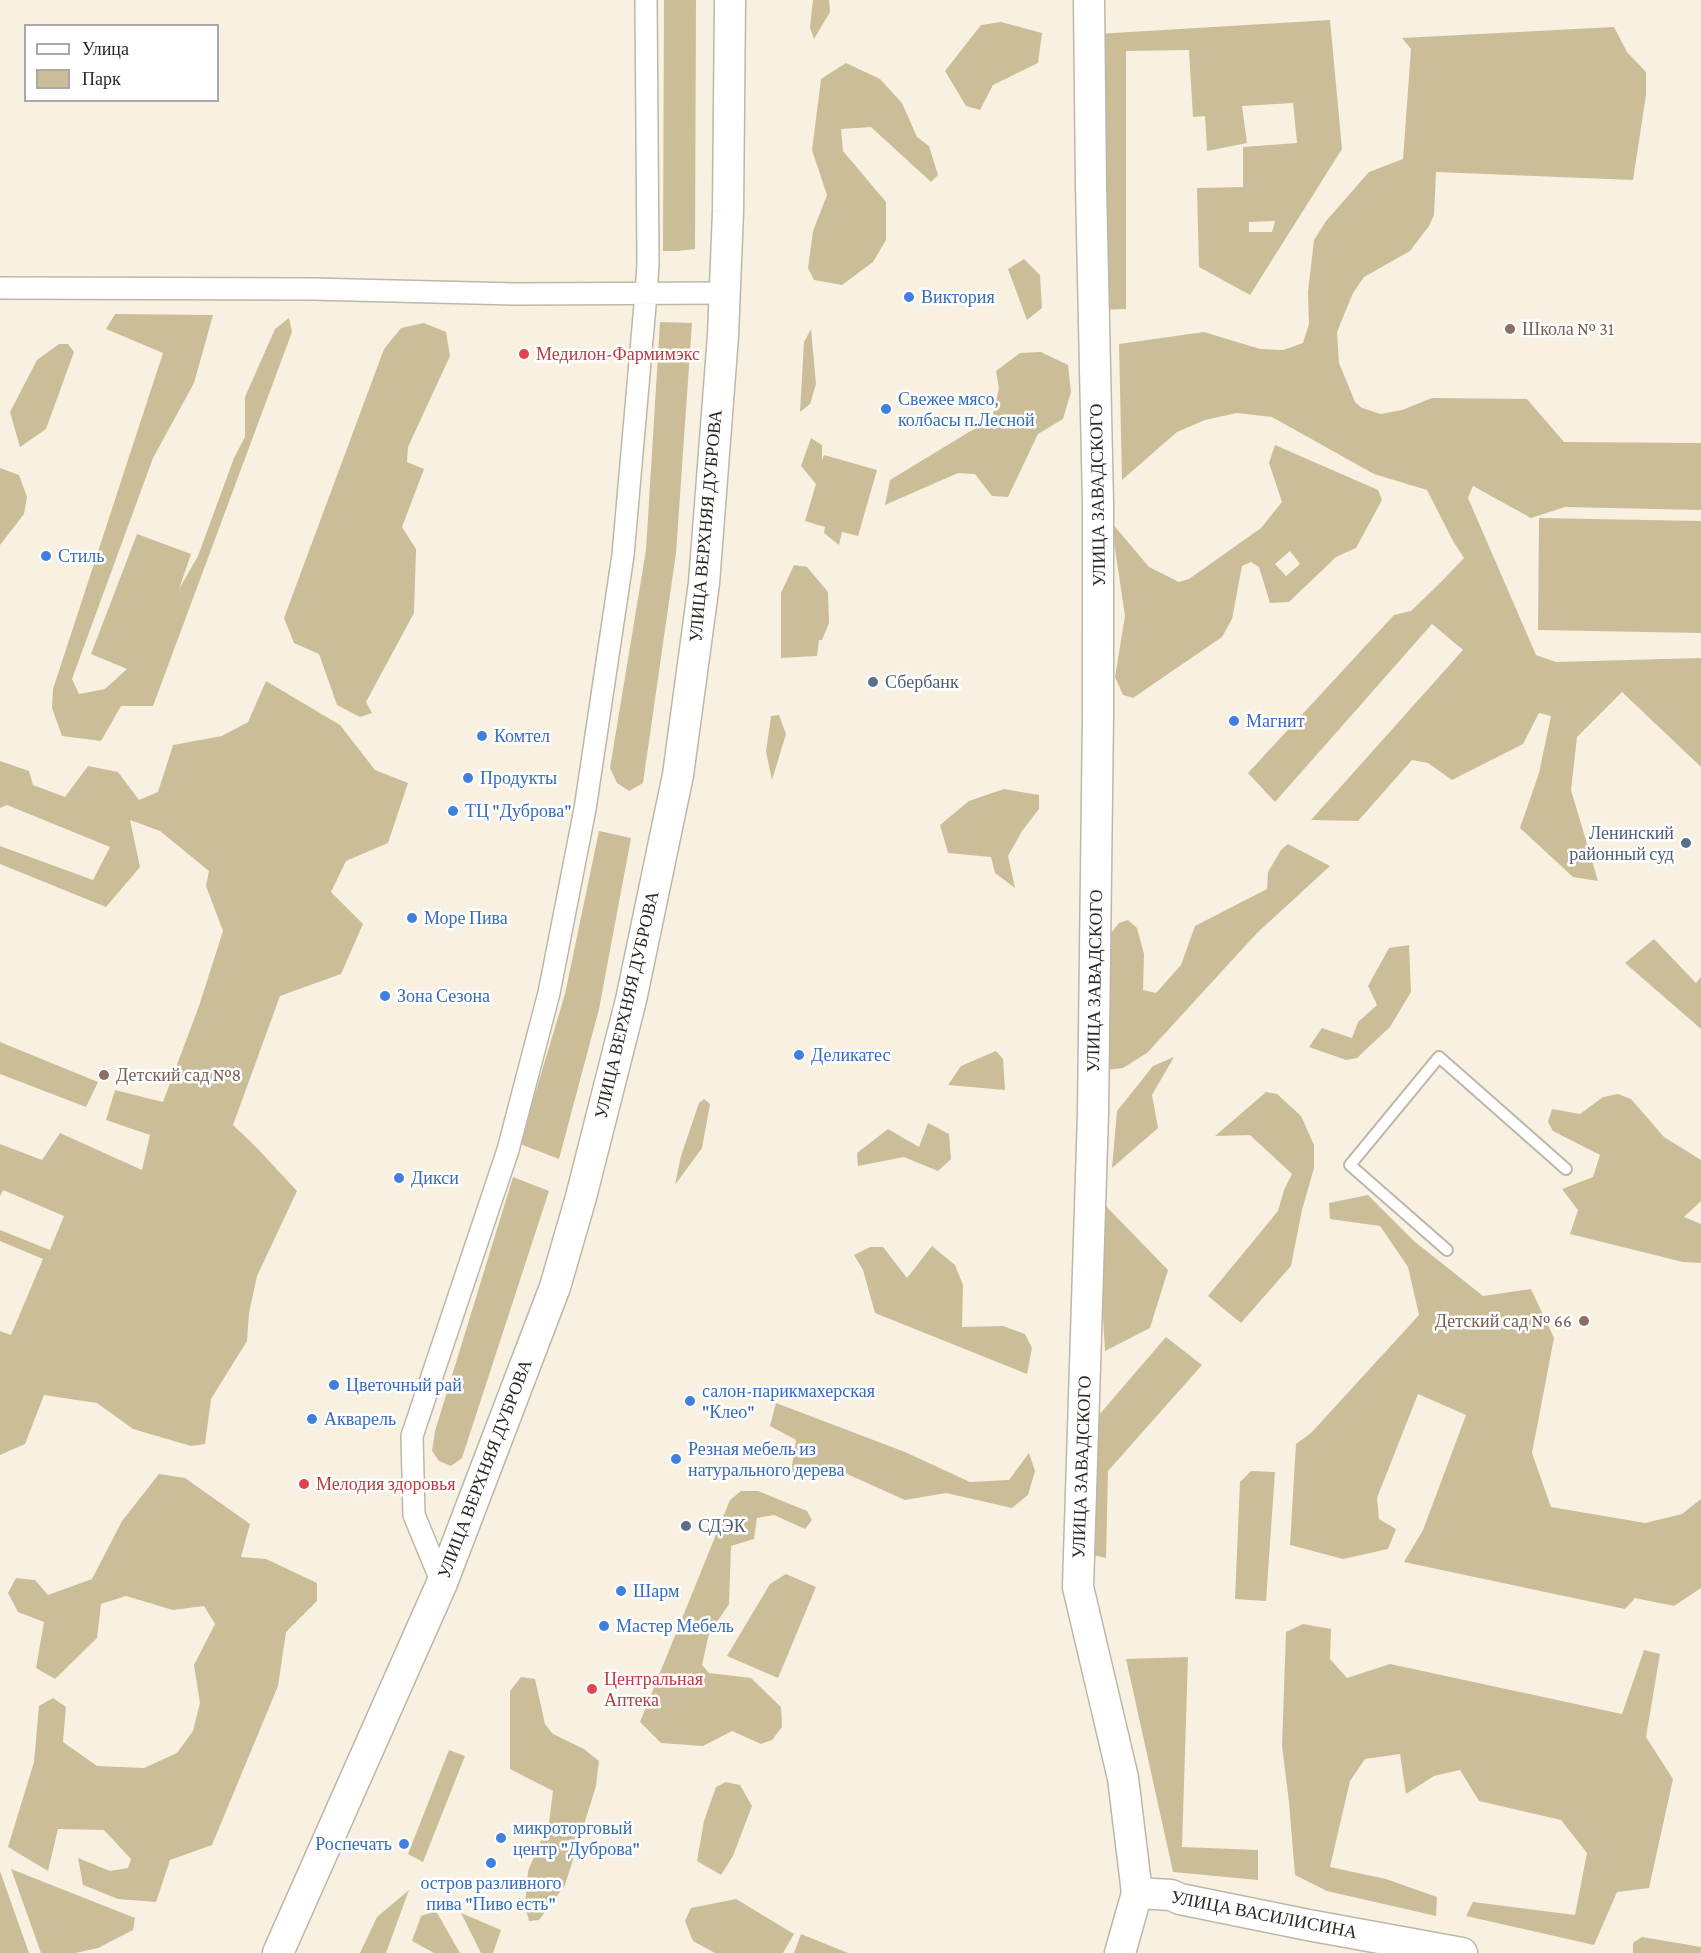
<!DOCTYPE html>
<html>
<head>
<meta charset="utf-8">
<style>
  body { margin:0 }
  #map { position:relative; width:1701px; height:1953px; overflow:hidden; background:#f8f1e1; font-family:"Crimson Pro",serif }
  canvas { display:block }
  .legend { position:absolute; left:24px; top:24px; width:195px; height:78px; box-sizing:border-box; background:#fff; border:2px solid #aaa9a7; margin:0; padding:8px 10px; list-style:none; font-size:18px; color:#2b2923 }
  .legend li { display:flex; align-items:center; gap:12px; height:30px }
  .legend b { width:30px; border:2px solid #aaa9a7 }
</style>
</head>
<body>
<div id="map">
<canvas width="1701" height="1953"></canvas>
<ul class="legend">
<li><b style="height:8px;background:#fff"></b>Улица</li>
<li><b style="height:16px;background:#ccbd99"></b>Парк</li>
</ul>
</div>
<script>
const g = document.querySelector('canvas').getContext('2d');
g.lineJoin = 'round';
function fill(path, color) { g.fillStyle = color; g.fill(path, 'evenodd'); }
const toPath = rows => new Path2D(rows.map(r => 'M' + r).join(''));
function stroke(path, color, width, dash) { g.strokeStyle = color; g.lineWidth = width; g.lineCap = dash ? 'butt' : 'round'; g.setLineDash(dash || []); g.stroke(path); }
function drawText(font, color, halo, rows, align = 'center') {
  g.font = font + ' "Crimson Pro",serif'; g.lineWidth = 5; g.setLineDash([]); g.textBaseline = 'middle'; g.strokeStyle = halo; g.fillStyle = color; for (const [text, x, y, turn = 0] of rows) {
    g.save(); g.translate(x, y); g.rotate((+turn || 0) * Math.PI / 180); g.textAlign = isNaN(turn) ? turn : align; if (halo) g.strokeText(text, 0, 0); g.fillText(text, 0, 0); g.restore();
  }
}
const green = toPath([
  [664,0,696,0,695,249,678,251,663,251],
  [813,0,829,0,830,12,814,39,810,27],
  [1330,20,1342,149,1250,295,1199,267,1197,188,1243,187,1243,147,1297,143,1293,103,1242,106,1247,143,1207,151,1205,116,1193,117,1189,50,1126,51,1126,309,1100,310,1097,34],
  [1275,221,1272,232,1249,232,1249,222],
  [1001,22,1042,33,1038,63,993,85,980,110,966,106,945,71,981,25],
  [1614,27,1627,52,1646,72,1646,95,1633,180,1436,172,1434,215,1429,226,1410,251,1364,277,1353,293,1337,332,1339,363,1355,402,1362,408,1381,414,1402,410,1432,398,1527,399,1564,442,1701,443,1701,510,1565,507,1531,518,1473,486,1468,498,1536,655,1556,662,1701,658,1701,767,1622,692,1577,737,1571,790,1598,881,1573,877,1520,828,1539,773,1551,716,1539,713,1523,744,1452,780,1428,763,1412,760,1358,821,1311,820,1463,650,1432,624,1275,802,1248,773,1394,615,1411,611,1443,580,1464,558,1453,541,1427,490,1374,474,1272,417,1237,413,1205,420,1177,432,1122,480,1119,344,1204,332,1260,349,1283,350,1303,343,1309,324,1308,292,1314,240,1326,221,1369,172,1403,159,1411,49,1402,38],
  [846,63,880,79,902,103,917,137,929,146,938,175,931,182,871,127,841,129,843,151,886,202,886,240,873,262,842,285,814,280,808,268,813,231,827,195,812,150,821,79],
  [1024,259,1040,275,1042,308,1027,320,1008,269],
  [115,314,213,315,194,383,153,458,72,679,79,694,105,689,127,669,91,654,137,534,191,554,179,589,198,556,234,458,245,437,245,397,275,329,289,318,292,332,153,706,121,706,101,741,62,736,52,708,53,689,163,353,106,329],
  [660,322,692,323,676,553,643,783,629,791,617,783,610,768,646,550],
  [424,323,446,332,450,356,408,447,407,462,424,469,402,527,416,549,414,613,366,702,372,713,360,717,337,705,319,654,294,643,284,618,384,349,401,328],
  [811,329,816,384,810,404,800,412,804,342],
  [59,344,68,344,74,352,46,429,20,447,10,412,37,360],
  [1041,352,1068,365,1071,392,1063,419,1038,434,1008,497,992,496,975,474,958,473,885,505,890,480,992,418,999,388,996,371,1020,353],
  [811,438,822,445,822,460,824,455,877,470,858,536,842,532,839,545,824,533,825,527,805,521,816,484,801,466],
  [1275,445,1378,490,1382,500,1356,548,1336,557,1289,602,1270,603,1259,567,1251,562,1242,566,1232,619,1222,637,1133,698,1123,695,1115,677,1125,616,1111,522,1149,567,1179,582,1189,579,1261,528,1282,502,1269,463],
  [1290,551,1300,564,1286,576,1275,564],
  [0,468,19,475,27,497,24,514,0,545],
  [1539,518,1701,521,1701,633,1538,630],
  [794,565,807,567,828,592,829,623,822,640,819,640,817,656,781,658,781,593],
  [266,681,340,725,375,770,408,783,388,843,346,861,331,892,363,924,341,974,280,996,233,1125,257,1148,297,1191,257,1276,249,1313,247,1341,211,1399,205,1444,191,1446,133,1429,97,1403,44,1395,25,1444,0,1455,0,1331,11,1335,43,1259,0,1241,0,1230,50,1250,64,1216,3,1190,0,1196,0,1144,42,1160,60,1133,142,1170,150,1135,106,1120,115,1090,163,1102,199,1006,223,931,206,886,209,871,160,831,130,820,140,867,106,907,0,864,0,846,93,880,110,847,7,805,0,808,0,761,29,771,33,785,65,797,88,766,118,772,139,800,158,792,173,745,222,736,248,722],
  [779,715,786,734,772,780,766,752,771,716],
  [1004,789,1039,795,1039,809,1022,831,1008,856,1015,888,995,873,991,857,948,853,940,825,969,801],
  [599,831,631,838,599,1009,559,1159,520,1144,565,994],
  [1288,844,1330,866,1257,933,1147,1053,1123,1068,1099,1071,1101,946,1119,923,1128,920,1137,928,1144,954,1143,990,1156,993,1181,965,1195,926,1267,889,1268,872,1281,850],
  [1654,939,1696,983,1701,977,1701,1029,1625,963],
  [1409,945,1411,992,1390,1027,1357,1058,1346,1060,1309,1047,1322,1028,1352,1038,1358,1022,1377,1005,1368,986,1389,948],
  [0,1042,98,1082,86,1107,0,1074],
  [996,1051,1003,1059,1005,1090,948,1085,961,1066],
  [1174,1057,1152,1095,1158,1128,1112,1168,1117,1111,1153,1066],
  [1266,1092,1277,1094,1301,1116,1314,1145,1314,1168,1302,1210,1291,1266,1241,1323,1208,1296,1278,1211,1284,1190,1292,1174,1250,1135,1215,1136],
  [1618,1094,1631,1099,1664,1137,1701,1160,1701,1201,1684,1217,1701,1224,1701,1263,1683,1262,1570,1234,1578,1210,1562,1189,1593,1177,1600,1155,1553,1131,1548,1122,1552,1109,1580,1114,1603,1097],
  [704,1099,710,1104,702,1148,675,1185,681,1156,699,1103],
  [928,1123,949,1134,951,1159,938,1171,904,1157,858,1166,857,1153,888,1129,919,1147],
  [513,1177,549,1191,462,1458,451,1466,439,1461,432,1451,435,1431],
  [1368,1195,1414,1241,1483,1296,1531,1289,1554,1338,1532,1453,1551,1507,1645,1523,1682,1514,1701,1499,1701,1588,1674,1606,1635,1598,1625,1609,1404,1562,1423,1530,1466,1415,1418,1394,1377,1498,1379,1519,1396,1529,1388,1549,1343,1559,1290,1545,1296,1444,1311,1433,1419,1315,1408,1267,1380,1226,1330,1219,1329,1203],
  [1103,1203,1168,1270,1150,1328,1105,1351,1100,1265],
  [932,1246,955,1265,963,1285,962,1327,1003,1326,1025,1334,1032,1348,1027,1374,875,1313,863,1270,854,1255,870,1247,883,1247,907,1278],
  [1166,1337,1202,1365,1108,1471,1106,1558,1088,1554,1092,1423],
  [776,1403,905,1452,970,1482,1009,1480,1029,1453,1035,1471,1028,1495,1012,1508,946,1493,905,1500,838,1470,791,1472,796,1440,770,1426],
  [1251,1471,1275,1472,1266,1601,1235,1599,1240,1482],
  [159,1474,185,1478,250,1524,241,1557,266,1559,317,1583,317,1601,286,1632,278,1686,212,1845,170,1860,156,1902,118,1899,83,1885,78,1858,110,1871,128,1868,131,1859,104,1830,58,1829,48,1871,8,1847,34,1762,39,1706,53,1698,66,1707,63,1742,97,1766,144,1768,177,1753,193,1731,200,1703,194,1665,215,1624,204,1606,173,1610,126,1596,101,1604,97,1638,55,1679,36,1668,44,1622,18,1612,8,1593,16,1578,35,1580,48,1595,92,1579,122,1521],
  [741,1491,758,1491,807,1511,812,1520,805,1529,774,1515,757,1518,754,1539,731,1546,729,1604,709,1634,702,1665,709,1673,751,1678,781,1707,782,1727,772,1740,761,1744,732,1731,703,1746,661,1743,640,1722,730,1500],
  [786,1574,816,1587,778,1678,727,1656,770,1584],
  [1303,1624,1331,1629,1330,1659,1347,1678,1390,1664,1622,1714,1644,1650,1660,1654,1646,1737,1673,1779,1649,1888,1617,1892,1594,1945,1466,1916,1473,1902,1575,1915,1587,1853,1561,1820,1479,1801,1460,1770,1434,1776,1406,1794,1400,1754,1365,1759,1350,1781,1330,1867,1386,1879,1437,1897,1436,1916,1327,1891,1295,1875,1289,1802,1282,1746,1286,1632],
  [1188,1657,1182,1847,1258,1850,1258,1880,1173,1872,1126,1659],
  [521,1677,535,1679,545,1724,553,1734,584,1749,599,1761,596,1786,565,1885,539,1920,529,1921,525,1906,528,1871,549,1822,553,1791,510,1769,510,1691],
  [449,1750,465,1756,423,1862,408,1854],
  [726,1782,740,1785,752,1806,733,1856,721,1875,697,1861,704,1821,716,1787],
  [11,1869,135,1918,133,1930,98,1948,75,1953,41,1953],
  [0,1871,29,1953,0,1953],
  [409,1890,386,1953,360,1953,377,1917],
  [736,1899,794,1934,783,1953,715,1953,693,1941,685,1921,691,1908],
  [436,1911,460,1953,434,1953,412,1941,421,1916],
  [461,1913,501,1930,493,1953,481,1953],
  [801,1934,848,1953,794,1953],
  [1642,1937,1701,1947,1701,1953,1633,1953,1633,1943]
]);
const lane = toPath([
  [1447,1250,1350,1165,1439,1057,1566,1169]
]);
const street = toPath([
  [0,288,312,289,515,294,725,293],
  [442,1583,414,1515,412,1436,508,1150,549,993,585,809,623,555,646,294,648,265,646,0]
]);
const secondary = toPath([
  [1089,0,1091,186,1098,504,1098,714,1093,1113,1078,1587,1123,1778,1137,1893,1120,1953],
  [1137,1893,1171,1895,1180,1899,1308,1925,1462,1953],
  [278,1953,442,1583,555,1287,581,1197,631,1000,678,775,704,583,723,336,728,212,730,0]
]);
const markers = [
  [909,297,6,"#3f7fe0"],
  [1510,329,6,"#8d6e63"],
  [524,354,6,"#e0444e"],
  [886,409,6,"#3f7fe0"],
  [46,556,6,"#3f7fe0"],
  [873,682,6,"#5c6f8a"],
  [1234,721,6,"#3f7fe0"],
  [482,736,6,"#3f7fe0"],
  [468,778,6,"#3f7fe0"],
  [453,811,6,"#3f7fe0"],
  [1686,843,6,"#5c6f8a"],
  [412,918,6,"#3f7fe0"],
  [385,996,6,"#3f7fe0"],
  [799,1055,6,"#3f7fe0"],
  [104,1075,6,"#8d6e63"],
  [399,1178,6,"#3f7fe0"],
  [1584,1321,6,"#8d6e63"],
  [334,1385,6,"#3f7fe0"],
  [690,1401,6,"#3f7fe0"],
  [312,1419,6,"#3f7fe0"],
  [676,1459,6,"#3f7fe0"],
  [304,1484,6,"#e0444e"],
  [686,1526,6,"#5c6f8a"],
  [621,1591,6,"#3f7fe0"],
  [604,1626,6,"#3f7fe0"],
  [592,1689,6,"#e0444e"],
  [501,1838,6,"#3f7fe0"],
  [404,1844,6,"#3f7fe0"],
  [491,1863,6,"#3f7fe0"]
];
const shopNames = [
  ["Виктория",921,297],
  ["Свежее мясо,",898,399],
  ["колбасы п.Лесной",898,420],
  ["Стиль",58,556],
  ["Магнит",1246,721],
  ["Комтел",494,736],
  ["Продукты",480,778],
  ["ТЦ \"Дуброва\"",465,811],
  ["Море Пива",424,918],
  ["Зона Сезона",397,996],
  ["Деликатес",811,1055],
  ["Дикси",411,1178],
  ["Цветочный рай",346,1385],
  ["салон-парикмахерская",702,1391],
  ["\"Клео\"",702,1412],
  ["Акварель",324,1419],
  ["Резная мебель из",688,1449],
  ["натурального дерева",688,1470],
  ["Шарм",633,1591],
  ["Мастер Мебель",616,1626],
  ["микроторговый",513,1828],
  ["центр \"Дуброва\"",513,1849],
  ["Роспечать",392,1844,"right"],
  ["остров разливного",491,1883,"center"],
  ["пива \"Пиво есть\"",491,1904,"center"]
];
const educationNames = [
  ["Школа № 31",1522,329],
  ["Детский сад №8",116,1075],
  ["Детский сад № 66",1572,1321,"right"]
];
const healthNames = [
  ["Медилон-Фармимэкс",536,354],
  ["Мелодия здоровья",316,1484],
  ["Центральная",604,1679],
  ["Аптека",604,1700]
];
const streetNames = [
  ["УЛИЦА ЗАВАДСКОГО",1098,495,-91],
  ["УЛИЦА ВЕРХНЯЯ ДУБРОВА",706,526,-85],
  ["УЛИЦА ЗАВАДСКОГО",1095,981,-89],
  ["УЛИЦА ВЕРХНЯЯ ДУБРОВА",627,1005,-77],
  ["УЛИЦА ЗАВАДСКОГО",1082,1467,-88],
  ["УЛИЦА ВЕРХНЯЯ ДУБРОВА",485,1469,-69],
  ["УЛИЦА ВАСИЛИСИНА",1264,1915,11]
];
const serviceNames = [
  ["Сбербанк",885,682],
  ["Ленинский",1674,833,"right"],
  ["районный суд",1674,854,"right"],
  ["СДЭК",698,1526]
];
fill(green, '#ccbd99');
stroke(lane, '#bdb7a8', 14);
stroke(street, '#bdb7a8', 24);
stroke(secondary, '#bdb7a8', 33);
stroke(lane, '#fff', 10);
stroke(street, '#fff', 21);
stroke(secondary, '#fff', 30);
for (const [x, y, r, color] of markers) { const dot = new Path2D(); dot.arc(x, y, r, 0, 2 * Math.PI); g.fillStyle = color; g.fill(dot); stroke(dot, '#fff', 2); }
drawText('18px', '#366cbe', '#fff', shopNames, 'left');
drawText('18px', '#785e54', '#fff', educationNames, 'left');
drawText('18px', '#be3a42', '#fff', healthNames, 'left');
drawText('18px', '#2b2923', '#fff', streetNames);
drawText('18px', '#4e5e75', '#fff', serviceNames, 'left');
</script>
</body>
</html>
